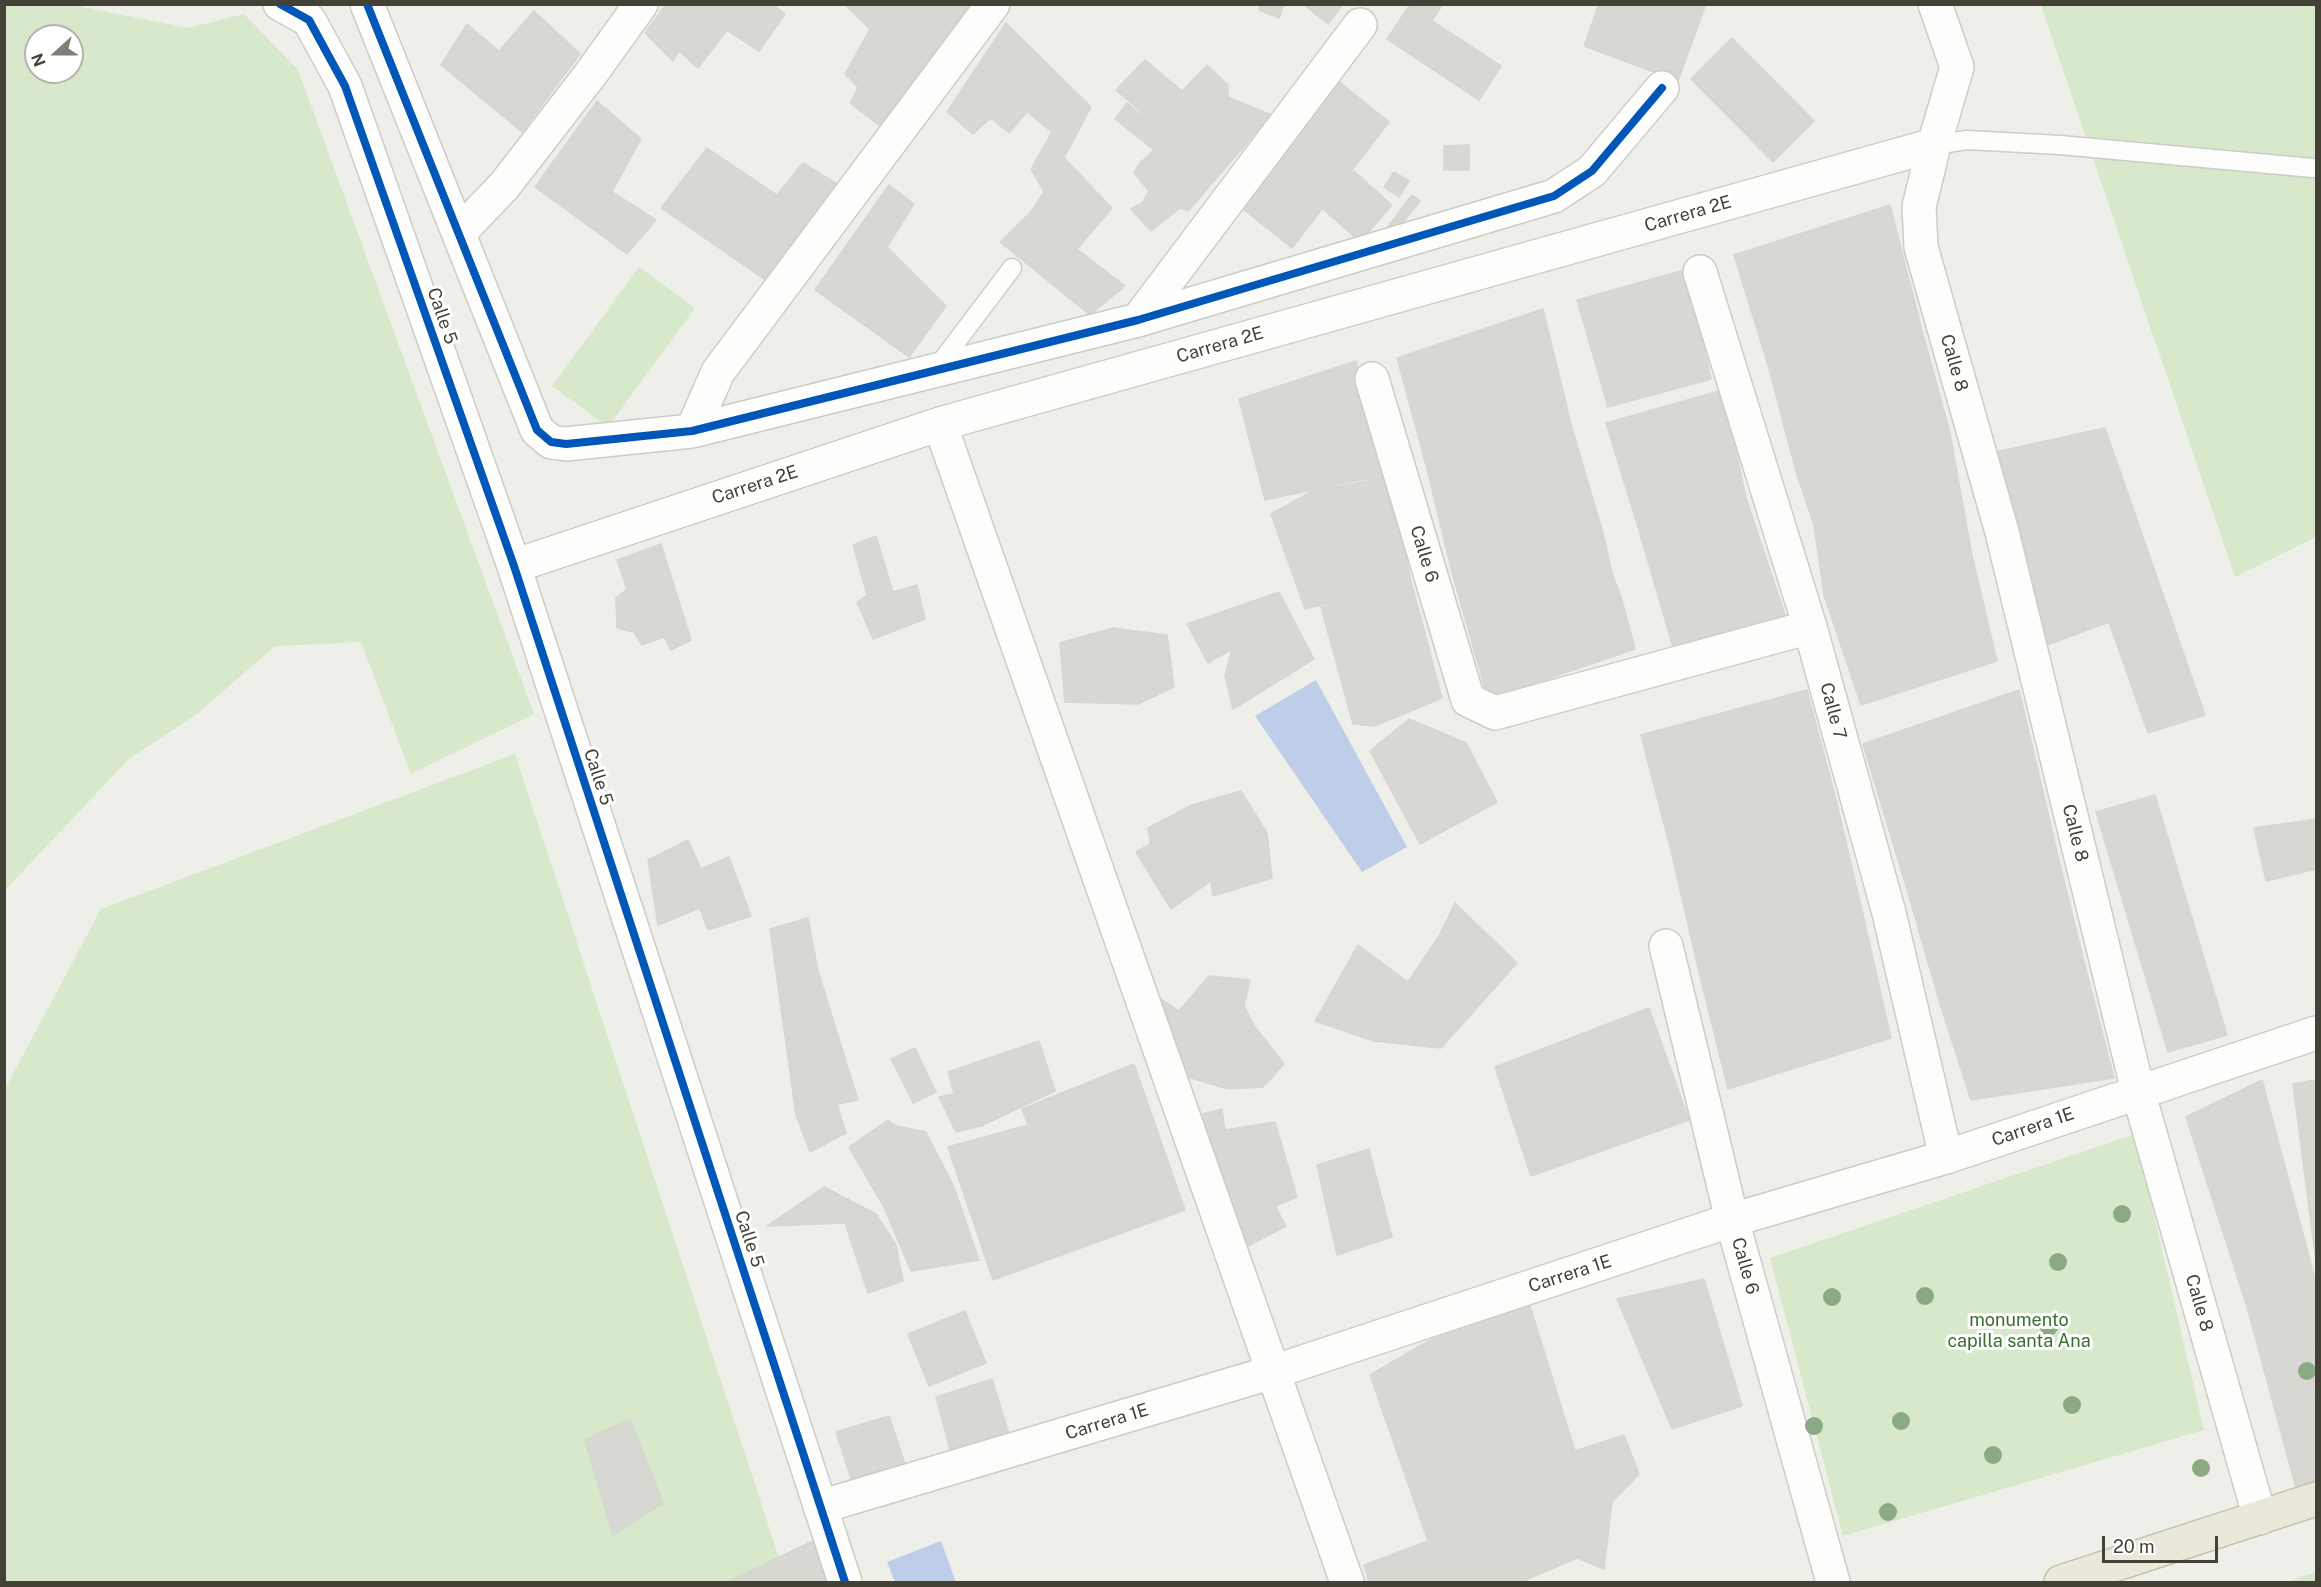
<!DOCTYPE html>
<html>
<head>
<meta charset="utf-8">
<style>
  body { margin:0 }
  #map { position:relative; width:2321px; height:1587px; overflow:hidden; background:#efefe9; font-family:"Public Sans",sans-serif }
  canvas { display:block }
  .frame { position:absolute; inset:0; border:6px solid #444136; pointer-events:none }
  .north { position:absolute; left:24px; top:24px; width:60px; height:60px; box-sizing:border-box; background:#fff; border:2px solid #b4b3af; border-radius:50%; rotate:249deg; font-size:16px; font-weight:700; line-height:24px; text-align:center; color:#444136 }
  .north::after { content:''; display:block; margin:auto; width:21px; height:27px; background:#807e75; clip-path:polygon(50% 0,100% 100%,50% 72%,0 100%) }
  .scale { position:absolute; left:2102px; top:1536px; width:116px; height:27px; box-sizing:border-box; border:3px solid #444136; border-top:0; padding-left:8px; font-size:18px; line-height:21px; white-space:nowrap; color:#444136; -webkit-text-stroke:4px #fff; paint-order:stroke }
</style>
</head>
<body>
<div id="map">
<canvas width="2321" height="1587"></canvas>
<div class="frame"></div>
<div class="north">N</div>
<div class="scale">20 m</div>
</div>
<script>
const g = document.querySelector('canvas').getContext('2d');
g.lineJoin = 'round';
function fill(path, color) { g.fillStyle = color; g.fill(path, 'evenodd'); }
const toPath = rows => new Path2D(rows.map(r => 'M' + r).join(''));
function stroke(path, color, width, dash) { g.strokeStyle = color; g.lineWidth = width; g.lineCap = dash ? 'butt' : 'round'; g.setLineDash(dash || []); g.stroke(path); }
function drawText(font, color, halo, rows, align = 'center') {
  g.font = font + ' "Public Sans",sans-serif'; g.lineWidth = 6; g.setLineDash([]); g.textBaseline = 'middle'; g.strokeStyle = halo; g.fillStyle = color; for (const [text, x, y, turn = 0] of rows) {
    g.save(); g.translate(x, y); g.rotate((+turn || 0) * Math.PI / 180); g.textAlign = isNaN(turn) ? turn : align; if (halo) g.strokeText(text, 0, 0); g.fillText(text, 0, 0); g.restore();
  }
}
const green = toPath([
  [5,4,72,5,188,28,244,14,298,70,534,714,411,774,361,642,275,646,197,714,129,759,5,890],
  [36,36,72,36,72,72,36,72],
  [2041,5,2316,5,2316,537,2235,577],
  [639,267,695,308,608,427,552,386],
  [515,754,787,1582,5,1582,5,1089,101,909],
  [2135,1134,2204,1430,1843,1536,1770,1258],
  [2316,1572,2316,1582,2287,1582]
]);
const water = toPath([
  [1316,680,1407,847,1362,872,1255,716],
  [941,1541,956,1582,895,1582,887,1562]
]);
const building = toPath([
  [666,4,773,4,785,14,759,51,727,30,698,68,679,51,673,61,645,33,666,4],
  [975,4,881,127,850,103,858,87,845,74,870,29,845,5,975,4],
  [1261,4,1284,4,1279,18,1259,10,1261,4],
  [1303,4,1343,4,1328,24,1303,4],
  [1407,4,1443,4,1432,21,1407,4],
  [1599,4,1706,4,1678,81,1584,46,1599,4],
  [1409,6,1501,66,1479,100,1387,39,1409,6],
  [534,11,580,54,522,132,441,65,467,24,499,51,534,11],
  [1006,23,1091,107,1064,158,1112,208,1077,249,1125,286,1090,315,1000,242,1031,212,1044,192,1031,169,1052,132,1027,112,1009,133,991,118,973,134,947,112,1006,23],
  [1732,38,1814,121,1773,162,1691,79,1732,38],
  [1145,60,1182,91,1207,65,1228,85,1228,97,1271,115,1188,211,1180,208,1151,231,1131,209,1142,203,1149,191,1134,173,1140,163,1154,150,1169,162,1181,146,1116,90,1145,60],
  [1337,80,1389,122,1292,248,1239,206,1337,80],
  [597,101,641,139,612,192,656,220,627,254,535,187,597,101],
  [1127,103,1181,146,1169,162,1115,119,1127,103],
  [1469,145,1469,170,1444,170,1444,146,1469,145],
  [707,148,777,195,803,163,837,184,764,279,661,208,707,148],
  [1354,171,1392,205,1360,242,1322,208,1354,171],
  [1394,172,1409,181,1399,197,1384,187,1394,172],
  [889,185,914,204,887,247,946,306,909,357,815,290,889,185],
  [1412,195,1420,201,1387,243,1380,237,1412,195],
  [1890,205,1921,327,1768,365,1734,255,1890,205],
  [1688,269,1711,379,1608,407,1577,300,1688,269],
  [1543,309,1572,428,1426,465,1397,358,1543,309],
  [1921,327,1950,433,1797,475,1768,365,1921,327],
  [1356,361,1389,477,1359,480,1265,500,1239,399,1356,361],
  [1723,390,1746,498,1638,527,1606,423,1723,390],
  [1572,428,1603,533,1452,572,1426,465,1572,428],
  [2105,428,2205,715,2148,733,2109,622,2047,645,1996,452,2105,428],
  [1950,433,1971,551,1824,595,1814,525,1797,475,1950,433],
  [1389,477,1411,581,1305,609,1271,514,1313,491,1389,477],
  [1746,498,1786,618,1673,647,1638,527,1746,498],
  [1603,533,1612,573,1622,600,1635,649,1488,699,1452,572,1603,533],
  [876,536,893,592,917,585,925,619,873,639,857,602,867,595,853,545,876,536],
  [661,544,691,640,671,650,664,637,642,645,634,632,617,628,616,598,627,589,617,560,661,544],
  [1971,551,1997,661,1861,705,1824,595,1971,551],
  [1411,581,1442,698,1375,726,1353,724,1321,607,1411,581],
  [1279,592,1314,659,1233,709,1225,675,1232,649,1208,663,1187,624,1279,592],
  [1113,628,1167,635,1174,687,1138,704,1065,702,1060,643,1113,628],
  [1807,690,1837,804,1673,859,1641,735,1807,690],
  [2019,690,2058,856,1909,896,1863,744,2019,690],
  [1409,719,1466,743,1497,802,1420,844,1370,751,1409,719],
  [1241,791,1267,833,1272,878,1213,896,1211,881,1171,909,1136,852,1150,844,1148,828,1192,805,1241,791],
  [2155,795,2227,1035,2168,1052,2096,812,2155,795],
  [1837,804,1864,919,1699,972,1673,859,1837,804],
  [2316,819,2316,869,2266,881,2254,828,2316,819],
  [688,840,701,869,729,857,751,916,708,930,700,908,658,925,648,860,688,840],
  [2058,856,2084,962,1941,1007,1909,896,2058,856],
  [1455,903,1517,963,1441,1048,1374,1041,1315,1021,1358,945,1408,982,1439,936,1455,903],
  [808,918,818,971,858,1100,837,1104,846,1133,810,1152,796,1115,770,929,808,918],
  [1864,919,1891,1038,1728,1089,1699,972,1864,919],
  [2084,962,2114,1078,1971,1100,1941,1007,2084,962],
  [1209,976,1250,980,1244,1006,1255,1027,1284,1064,1263,1087,1228,1089,1188,1077,1161,999,1179,1011,1209,976],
  [1649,1008,1689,1120,1531,1176,1495,1067,1649,1008],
  [1039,1041,1055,1091,981,1126,956,1132,939,1097,954,1094,948,1072,1039,1041],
  [915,1048,936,1092,913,1103,891,1059,915,1048],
  [1134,1064,1185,1210,993,1280,948,1147,1028,1125,1022,1109,1134,1064],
  [2262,1080,2315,1279,2247,1307,2186,1117,2262,1080],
  [2316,1080,2316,1261,2293,1084,2316,1080],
  [1222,1109,1225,1130,1275,1122,1297,1197,1275,1206,1286,1226,1248,1246,1199,1115,1222,1109],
  [888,1120,896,1126,926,1132,954,1187,979,1260,911,1271,884,1207,849,1147,888,1120],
  [1369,1149,1392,1237,1337,1255,1317,1165,1369,1149],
  [824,1187,876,1214,896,1245,903,1281,868,1293,845,1223,767,1226,824,1187],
  [1704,1279,1742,1406,1672,1429,1617,1299,1704,1279],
  [2315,1279,2316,1488,2298,1495,2247,1307,2315,1279],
  [1530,1306,1575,1451,1624,1435,1639,1474,1612,1502,1604,1569,1577,1558,1521,1582,1369,1582,1364,1565,1428,1541,1370,1375,1432,1339,1530,1306],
  [965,1311,986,1363,929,1386,908,1334,965,1311],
  [992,1379,1009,1434,951,1453,936,1397,992,1379],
  [889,1416,907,1470,853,1485,836,1432,889,1416],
  [630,1419,663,1503,613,1535,585,1440,630,1419],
  [813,1541,826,1582,727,1582,813,1541]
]);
const lane = toPath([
  [1934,145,1967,140,2060,145,2313,168],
  [935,370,1012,268]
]);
const street = toPath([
  [280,4,309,20,345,86,514,566,845,1582],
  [367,4,537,430,551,442,566,444,692,431,1138,320,1554,196,1592,171,1662,88],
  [1935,4,1957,67,1934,145,1919,207,1921,247,2002,532,2138,1091,2260,1518],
  [459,233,504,186,590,75,641,4],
  [1700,272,1810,627,1889,913,1946,1157],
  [1138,320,1360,25],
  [1372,379,1468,700,1495,713,1810,627],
  [940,424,1347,1582],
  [692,431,718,372,993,4],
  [514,566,940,424,1934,145],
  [1666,946,1732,1220,1833,1582],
  [820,1507,1273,1372,1732,1220,1946,1157,2316,1033]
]);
const highway = toPath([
  [2061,1582,2316,1499]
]);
const cycleway = toPath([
  [280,4,309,20,345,86,514,566,845,1582],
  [367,4,537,430,551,442,566,444,692,431,1138,320,1554,196,1592,171,1662,88]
]);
const trees = [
  [2122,1214],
  [2058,1262],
  [1925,1296],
  [1832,1297],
  [2049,1327],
  [2307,1371],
  [2072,1405],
  [1901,1421],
  [1814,1426],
  [1993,1455],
  [2201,1468],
  [1888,1512]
];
const streetNames = [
  ["Carrera 2E",1688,214,-16],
  ["Calle 5",442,316,71],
  ["Carrera 2E",1220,345,-16],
  ["Calle 8",1954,363,74],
  ["Carrera 2E",755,485,-18],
  ["Calle 6",1424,554,73],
  ["Calle 7",1833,711,75],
  ["Calle 5",598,777,72],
  ["Calle 8",2075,833,76],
  ["Carrera 1E",2033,1127,-19],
  ["Calle 5",749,1239,72],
  ["Calle 6",1745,1266,74],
  ["Carrera 1E",1570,1274,-18],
  ["Calle 8",2199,1303,74],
  ["Carrera 1E",1107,1422,-17]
];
const parkNames = [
  ["monumento",2019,1320],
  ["capilla santa Ana",2019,1341]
];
fill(green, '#d7e8cb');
fill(water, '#becee8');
fill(building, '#d8d8d2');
stroke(building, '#d7d6cf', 1.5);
stroke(lane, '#cdccc7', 21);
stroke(street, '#cdccc7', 36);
stroke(highway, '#c4c0a7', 36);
stroke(lane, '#fdfdfc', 18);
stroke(street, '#fdfdfc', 33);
stroke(highway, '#eae8da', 33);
stroke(cycleway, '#0057b8', 8);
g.fillStyle = '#8ba983';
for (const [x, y] of trees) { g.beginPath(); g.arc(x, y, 9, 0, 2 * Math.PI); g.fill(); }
drawText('18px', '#444136', '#fff', streetNames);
drawText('18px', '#3a6f30', '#fff', parkNames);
</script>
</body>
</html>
